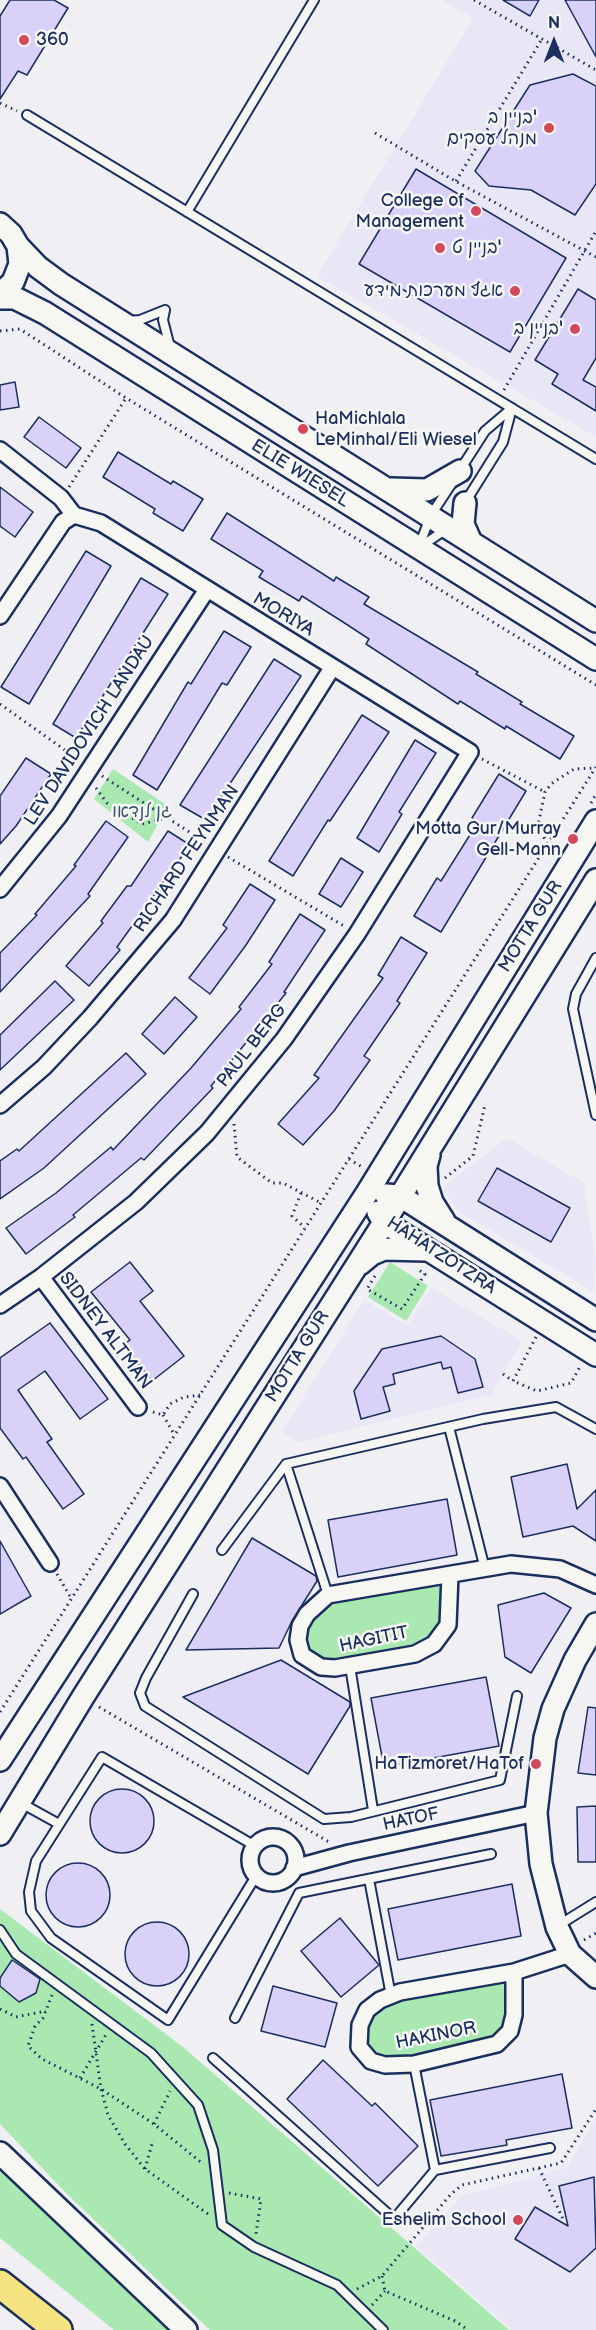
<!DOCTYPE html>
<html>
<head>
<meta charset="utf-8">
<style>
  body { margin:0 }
  #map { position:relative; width:596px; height:2330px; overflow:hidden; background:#f0eff3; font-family:"Balsamiq Sans",sans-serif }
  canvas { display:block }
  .north { position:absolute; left:524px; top:12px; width:60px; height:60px; -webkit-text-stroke:4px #f6f6f2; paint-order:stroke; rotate:0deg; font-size:16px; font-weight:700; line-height:24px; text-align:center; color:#1b2f5e }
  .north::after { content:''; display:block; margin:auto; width:21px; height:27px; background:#1b2f5e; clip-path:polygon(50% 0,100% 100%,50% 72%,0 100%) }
</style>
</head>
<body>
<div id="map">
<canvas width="596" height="2330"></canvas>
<div class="north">N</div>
</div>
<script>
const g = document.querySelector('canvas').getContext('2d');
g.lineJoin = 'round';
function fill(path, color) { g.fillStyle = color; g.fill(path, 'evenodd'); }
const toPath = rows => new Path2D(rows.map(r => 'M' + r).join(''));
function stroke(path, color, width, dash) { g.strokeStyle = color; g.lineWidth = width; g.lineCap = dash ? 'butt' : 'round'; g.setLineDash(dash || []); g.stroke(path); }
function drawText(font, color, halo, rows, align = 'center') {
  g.font = font + ' "Balsamiq Sans","Playpen Sans Hebrew",sans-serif'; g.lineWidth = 5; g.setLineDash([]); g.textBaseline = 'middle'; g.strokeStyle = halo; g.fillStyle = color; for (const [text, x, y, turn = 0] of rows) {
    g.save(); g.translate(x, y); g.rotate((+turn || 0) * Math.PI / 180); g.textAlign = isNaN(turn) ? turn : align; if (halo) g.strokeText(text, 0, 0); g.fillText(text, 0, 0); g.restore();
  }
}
const built = toPath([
  [442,0,596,0,596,437,317,276,473,18],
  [507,1138,584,1183,596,1262,594,1292,458,1211,442,1188],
  [431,1288,522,1341,491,1395,299,1442,282,1432,364,1300,408,1325],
  [596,2118,596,2330,512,2330,416,2246,463,2195,567,2168]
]);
const green = toPath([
  [113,769,168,806,148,842,94,799],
  [390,1262,428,1286,406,1321,368,1297],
  [442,1582,441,1624,428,1639,414,1648,334,1662,322,1661,308,1652,304,1639,305,1628,312,1618,331,1600],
  [0,1909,183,2047,509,2330,210,2330,67,2194,0,2124],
  [509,1977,506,2029,495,2039,413,2059,385,2060,366,2050,364,2026,371,2013,401,1997],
  [0,2167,171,2330,114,2330,0,2238]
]);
const building = toPath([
  [10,0,54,0,68,8,27,75,18,71,0,99,0,16,10,0],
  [503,0,539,0,530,16,503,0],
  [565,0,596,0,596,57,565,0],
  [573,74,596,86,596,184,575,215,531,190,489,186,475,171,530,85,573,74],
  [416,169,566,258,510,352,359,264,416,169],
  [578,289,596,300,596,358,583,380,596,387,596,411,552,384,558,374,535,360,578,289],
  [15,382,19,407,0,410,0,385,15,382],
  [39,417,81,448,66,468,24,437,39,417],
  [118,452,171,484,173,481,203,499,183,531,153,513,155,509,103,477,118,452],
  [0,487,33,512,15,537,0,526,0,487],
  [227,513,334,581,336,577,369,597,364,604,478,672,476,674,522,702,520,704,574,736,560,759,506,726,505,729,460,701,458,704,366,644,369,639,343,622,302,596,299,601,259,577,263,571,211,539,227,513],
  [86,551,111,566,29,704,1,687,86,551],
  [141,578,168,594,76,738,53,724,141,578],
  [224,631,251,647,227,685,222,683,157,790,133,775,188,682,191,684,224,631],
  [274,659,301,676,206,820,180,805,274,659],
  [362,715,389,732,330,821,328,820,293,876,269,861,362,715],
  [415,740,436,753,399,812,402,814,379,852,357,838,415,740],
  [26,758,51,774,16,826,0,844,0,796,26,758],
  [499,774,526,791,441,932,414,916,437,878,441,881,478,822,472,818,499,774],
  [106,821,128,837,88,894,90,896,0,992,0,953,37,915,35,914,76,866,74,865,106,821],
  [168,831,190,845,117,947,120,950,89,986,66,966,103,923,101,921,127,886,131,886,168,831],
  [341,858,363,872,341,907,319,894,341,858],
  [250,884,275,900,246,945,210,994,189,978,227,928,223,925,250,884],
  [300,914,325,930,284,992,286,993,211,1086,213,1088,144,1160,141,1158,73,1215,75,1217,26,1254,6,1228,56,1193,111,1147,113,1150,191,1068,241,1009,239,1007,272,964,269,962,300,914],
  [401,937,427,953,397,1001,400,1003,364,1056,370,1060,334,1111,303,1145,278,1124,319,1078,314,1075,383,978,378,975,401,937],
  [55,981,74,1000,0,1070,0,1035,55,981],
  [175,997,197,1017,164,1054,142,1034,175,997],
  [126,1053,146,1074,44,1168,0,1199,0,1161,17,1149,19,1151,126,1053],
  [497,1168,570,1208,551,1242,478,1201,497,1168],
  [130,1262,153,1291,140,1301,184,1356,152,1381,123,1345,130,1340,91,1292,130,1262],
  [50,1323,108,1399,80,1419,45,1371,18,1390,52,1439,47,1442,84,1494,63,1509,26,1457,23,1459,0,1428,0,1358,50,1323],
  [441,1336,475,1359,483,1387,458,1393,451,1367,443,1369,441,1362,393,1374,395,1384,383,1387,390,1411,361,1419,354,1391,382,1349,441,1336],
  [567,1464,577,1509,596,1490,596,1541,573,1526,523,1537,511,1477,567,1464],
  [447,1499,457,1555,338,1577,328,1520,447,1499],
  [252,1538,316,1576,317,1581,292,1621,279,1648,186,1650,252,1538],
  [0,1541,31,1596,0,1614,0,1541],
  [544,1593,571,1608,531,1673,505,1657,498,1605,544,1593],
  [281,1660,350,1702,350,1706,308,1774,183,1697,281,1660],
  [486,1677,499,1746,384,1767,371,1698,486,1677],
  [588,1707,596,1708,596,1775,578,1773,588,1707],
  '90 1821a32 32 0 1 1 64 0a32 32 0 1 1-64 0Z',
  [596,1806,596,1862,578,1862,577,1807,596,1806],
  '46 1895a32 32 0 1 1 64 0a32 32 0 1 1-64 0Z',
  [512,1884,521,1936,398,1960,388,1909,512,1884],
  [340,1918,379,1965,341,1997,301,1951,340,1918],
  '125 1954a32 32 0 1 1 64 0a32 32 0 1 1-64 0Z',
  [12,1960,40,1979,36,1993,19,2002,0,1986,0,1978,12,1960],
  [273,1986,337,2003,325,2047,261,2031,273,1986],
  [323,2060,372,2106,375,2103,418,2146,378,2186,287,2099,323,2060],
  [562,2074,572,2128,506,2140,507,2145,441,2156,430,2100,562,2074],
  [594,2177,596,2248,570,2272,515,2239,535,2207,568,2226,559,2186,594,2177]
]);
const path = toPath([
  [474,0,596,70],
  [0,103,17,111],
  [375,133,455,181,596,257],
  [456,181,542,39],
  [0,331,20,329,126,398,596,685],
  [504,390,596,231],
  [69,487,126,398],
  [0,704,79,760],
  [482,759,545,792],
  [102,776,205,842],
  [96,788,107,803,142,824,167,818],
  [591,803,596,794],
  [547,844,538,825,545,792,551,784,574,769,595,768],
  [228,857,344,926],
  [234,1124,237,1157,272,1183,283,1183,321,1203],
  [349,1159,362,1167],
  [445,1178,473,1156,485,1105],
  [301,1193,292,1216,305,1228],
  [375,1276,367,1289,402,1309,425,1274,417,1269],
  [536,1337,513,1381,537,1391,571,1383,581,1365],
  [503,1374,513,1381],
  [153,1412,163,1415,170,1404,184,1397,200,1395],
  [163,1415,174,1434],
  [57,1574,71,1598],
  [99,1707,329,1842],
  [0,1712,596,767],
  [584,1940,596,1933],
  [52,1995,43,2018,35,2026,28,2046,42,2059,101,2089,154,2124,203,2164],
  [0,2009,16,2017,46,2011],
  [92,2024,101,2089,108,2115,125,2144,145,2169,208,2214],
  [80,2078,107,2033],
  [154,2124,170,2091],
  [539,2168,563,2219],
  [145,2169,153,2140],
  [229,2193,261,2199,256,2234],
  [382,2276,385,2291,455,2321,468,2330],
  [357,2289,382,2276,451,2194,462,2185,561,2163,596,2109],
  [372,2305,385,2291]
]);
const lane = toPath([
  [27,115,596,459],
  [187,212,314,0],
  [165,310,163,320,170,347],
  [129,321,140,320,165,310],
  [460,470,485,431,512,408],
  [466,501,503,442,512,408],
  [419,546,431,515,452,483],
  [420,547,445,530],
  [596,958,576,994,573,1009,596,1115],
  [449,1427,485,1569],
  [286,1464,328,1595],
  [222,1550,286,1464,483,1419,556,1407,596,1429],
  [193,1594,146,1678,140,1693,145,1706,324,1819,351,1817,500,1780,517,1696],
  [350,1666,373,1810],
  [21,1803,59,1824],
  [255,1846,102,1757,36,1861,29,1892,31,1911,51,1938,168,2020,256,1876],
  [369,1879,391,1996],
  [559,1925,596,1902],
  [0,1930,16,1954,151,2053,198,2105,213,2150,222,2225,254,2247,337,2285,383,2330],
  [235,2018,299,1893,491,1854],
  [213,2058,394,2219,435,2170,550,2148],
  [414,2064,435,2170]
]);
const street = toPath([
  [0,450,61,498,74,515],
  [0,616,63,522,74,515],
  [0,889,59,816,206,591],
  [0,1105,44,1067,90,1018,173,920,332,668],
  [41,1277,138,1407],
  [0,1305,41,1277,136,1202,207,1133,284,1039,357,934,470,752,101,523,74,515],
  [0,1486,50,1563],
  [450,1575,448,1625,434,1644,415,1654,335,1668,321,1667,302,1655,298,1640,300,1626,307,1614,328,1595,511,1564,560,1569,596,1585],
  '250 1860a23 23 0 1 1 46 0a23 23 0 1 1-46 0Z',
  [294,1868,349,1853,536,1813],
  [514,1972,514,2015,510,2031,497,2044,414,2064,385,2065,371,2061,359,2047,360,2025,367,2010,380,2000,400,1992,514,1972,570,1954]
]);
const secondary = toPath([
  [0,224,11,234,18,246,20,264,13,282,0,294],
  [18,246,38,267,61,284,596,621],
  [0,298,15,298,45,313,596,659],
  [391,489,427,490,460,471],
  [465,503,463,524,470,540],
  [429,1155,426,1166,427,1186,432,1202,444,1221],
  [386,1195,400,1196,596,1320],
  [378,1212,384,1222,596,1355],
  [360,1264,372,1254,384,1249,426,1250],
  [596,1624,575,1660,553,1709,545,1738,536,1813,541,1864,557,1927,570,1954,596,1977],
  [0,1760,367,1193,596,821],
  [0,1834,83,1697,385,1221,596,880],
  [0,2153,186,2330]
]);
const highway = toPath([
  [0,2284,58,2330]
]);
const markers = [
  [24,40,6,"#d1495b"],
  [549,128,6,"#d1495b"],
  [476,211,6,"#d1495b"],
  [440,248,6,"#d1495b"],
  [515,291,6,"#d1495b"],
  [575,329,6,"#d1495b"],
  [303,429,6,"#d1495b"],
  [573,839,6,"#d1495b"],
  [536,1764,6,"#d1495b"],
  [518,2220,6,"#d1495b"]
];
const poiNames = [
  ["360",36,40,"left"],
  ["בניין ב'",537,118],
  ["מנהל עסקים",537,139],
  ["College of",464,201],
  ["Management",464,222],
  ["בניין ט'",452,248,"left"],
  ["אגף מערכות מידע",503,291],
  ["בניין ב'",563,329],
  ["HaMichlala",315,419,"left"],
  ["LeMinhal/Eli Wiesel",315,440,"left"],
  ["Motta Gur/Murray",561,829],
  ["Gell-Mann",561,850],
  ["HaTizmoret/HaTof",524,1764],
  ["Eshelim School",506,2220]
];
const streetNames = [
  ["ELIE WIESEL",300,474,32],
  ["MORIYA",283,615,31],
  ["LEV DAVIDOVICH LANDAU",90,731,-57],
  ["RICHARD FEYNMAN",187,859,-56],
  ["MOTTA GUR",531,927,-58],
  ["PAUL BERG",252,1046,-52],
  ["HAHATZOTZRA",441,1256,33],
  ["SIDNEY ALTMAN",105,1331,53],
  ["MOTTA GUR",298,1357,-58],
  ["HAGITIT",374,1640,-12],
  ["HATOF",411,1820,-12],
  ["HAKINOR",436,2036,-11]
];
const parkNames = [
  ["גן לנדאו",142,812]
];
fill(built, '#e9e6f5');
fill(green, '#a9e9b1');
fill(building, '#dad1f9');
stroke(building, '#1b2f5e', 1.5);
stroke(lane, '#1b2f5e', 12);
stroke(street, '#1b2f5e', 20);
stroke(secondary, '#1b2f5e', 26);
stroke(highway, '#1b2f5e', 32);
stroke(path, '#1b2f5e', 3, [1.5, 4.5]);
stroke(lane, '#f6f6f2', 8);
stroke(street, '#f6f6f2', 15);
stroke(secondary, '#f6f6f2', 21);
stroke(highway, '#f5e382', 27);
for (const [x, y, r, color] of markers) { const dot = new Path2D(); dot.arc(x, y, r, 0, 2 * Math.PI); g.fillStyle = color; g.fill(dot); stroke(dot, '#f6f6f2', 2); }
drawText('18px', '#1b2f5e', '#f6f6f2', poiNames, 'right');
drawText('18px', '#1b2f5e', '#f6f6f2', streetNames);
drawText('18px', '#37546f', '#f6f6f2', parkNames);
</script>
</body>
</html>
